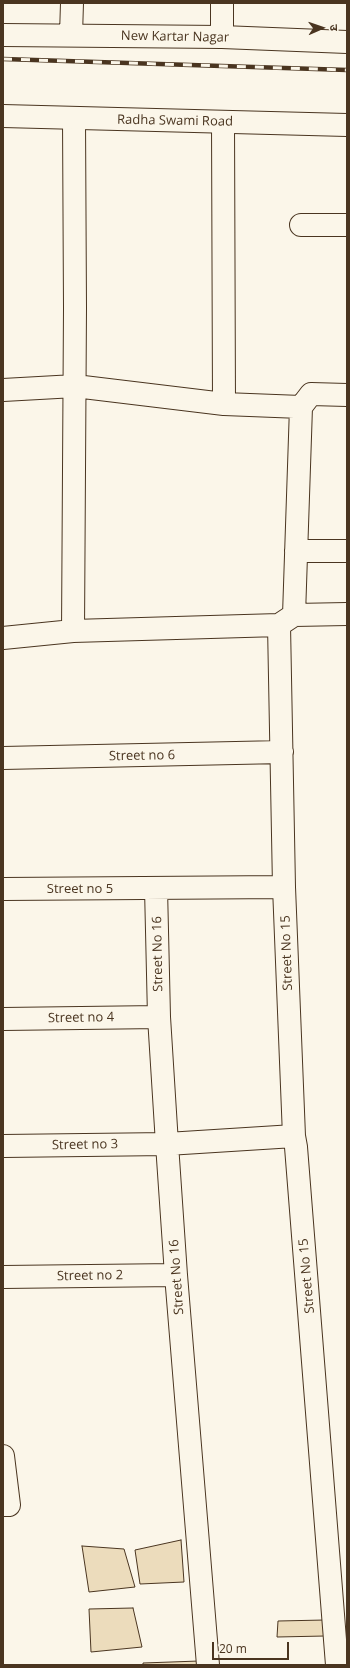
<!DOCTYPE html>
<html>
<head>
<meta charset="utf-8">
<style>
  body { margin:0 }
  #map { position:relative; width:350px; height:1668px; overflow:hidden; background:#fbf6e9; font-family:"Open Sans","Noto Sans Devanagari",sans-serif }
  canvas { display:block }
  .frame { position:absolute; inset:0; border:4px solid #4a3520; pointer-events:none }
  .north { position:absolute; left:302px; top:8px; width:40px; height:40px; -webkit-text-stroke:3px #fbf6e9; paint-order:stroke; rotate:88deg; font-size:11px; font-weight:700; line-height:16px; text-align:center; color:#4a3520 }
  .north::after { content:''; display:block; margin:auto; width:14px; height:18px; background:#4a3520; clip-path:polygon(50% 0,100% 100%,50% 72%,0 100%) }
  .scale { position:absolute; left:212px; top:1642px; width:77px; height:18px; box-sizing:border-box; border:2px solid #4a3520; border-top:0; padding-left:5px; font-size:12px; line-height:14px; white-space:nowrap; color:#4a3520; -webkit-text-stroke:3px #fbf6e9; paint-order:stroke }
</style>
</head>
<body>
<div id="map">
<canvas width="350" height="1668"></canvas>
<div class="frame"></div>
<div class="north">उ</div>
<div class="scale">20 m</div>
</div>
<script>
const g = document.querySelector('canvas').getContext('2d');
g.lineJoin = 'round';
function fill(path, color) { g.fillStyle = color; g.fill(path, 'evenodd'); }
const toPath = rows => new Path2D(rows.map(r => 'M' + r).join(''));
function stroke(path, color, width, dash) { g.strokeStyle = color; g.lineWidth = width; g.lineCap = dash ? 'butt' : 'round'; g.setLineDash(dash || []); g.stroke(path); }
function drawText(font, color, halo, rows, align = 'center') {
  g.font = font + ' "Open Sans",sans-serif'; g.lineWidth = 3; g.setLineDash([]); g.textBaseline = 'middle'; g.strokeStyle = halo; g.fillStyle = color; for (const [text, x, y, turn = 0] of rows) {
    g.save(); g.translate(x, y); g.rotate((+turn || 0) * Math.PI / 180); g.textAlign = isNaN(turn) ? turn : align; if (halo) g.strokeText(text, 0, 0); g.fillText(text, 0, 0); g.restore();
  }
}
const building = toPath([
  [181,1540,184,1582,140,1584,135,1550,181,1540],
  [82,1546,124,1549,135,1587,89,1592,82,1546],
  [133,1608,142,1647,91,1652,89,1609,133,1608],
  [325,1620,325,1636,277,1637,278,1621,325,1620],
  [199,1661,199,1665,143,1665,143,1663,199,1661]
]);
const street = toPath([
  [222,3,222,37],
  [3,35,222,37,347,42],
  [71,35,72,3],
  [74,119,75,308,73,631,279,625,284,887,294,1136,296,1147,337,1665],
  [223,122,224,404],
  [301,225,347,225],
  [3,390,75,386,224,404,301,407],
  [296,551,347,551],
  [294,615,347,614],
  [279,625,294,615,301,407,311,394,347,395],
  [3,638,73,631],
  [3,758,282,752],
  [156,888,159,1017,167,1144,176,1275,208,1665],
  [3,889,284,887],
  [3,1019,159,1017],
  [3,1146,167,1144,294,1136],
  [3,1277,176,1275],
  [3,1456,9,1505,3,1505]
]);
const secondary = toPath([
  [3,116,347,125]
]);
const rail = toPath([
  [3,59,347,70]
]);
const streetNames = [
  ["New Kartar Nagar",175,37,1],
  ["Radha Swami Road",175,121,1],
  ["Street no 6",142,756,-1],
  ["Street no 5",80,889],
  ["Street No 15",287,953,-92],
  ["Street No 16",158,954,-91],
  ["Street no 4",81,1018,-1],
  ["Street no 3",85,1145,-1],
  ["Street no 2",90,1276,-1],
  ["Street No 15",307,1276,-95],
  ["Street No 16",177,1277,-94]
];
fill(building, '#ecdcbc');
stroke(building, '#4a3520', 1);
stroke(street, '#4a3520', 24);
stroke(secondary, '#4a3520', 24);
stroke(street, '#fbf6e9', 22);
stroke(secondary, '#fbf6e9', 22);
stroke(rail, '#4a3520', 4.5);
stroke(rail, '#fbf6e9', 3, [9]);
drawText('13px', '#4a3520', '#fbf6e9', streetNames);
</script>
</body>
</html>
